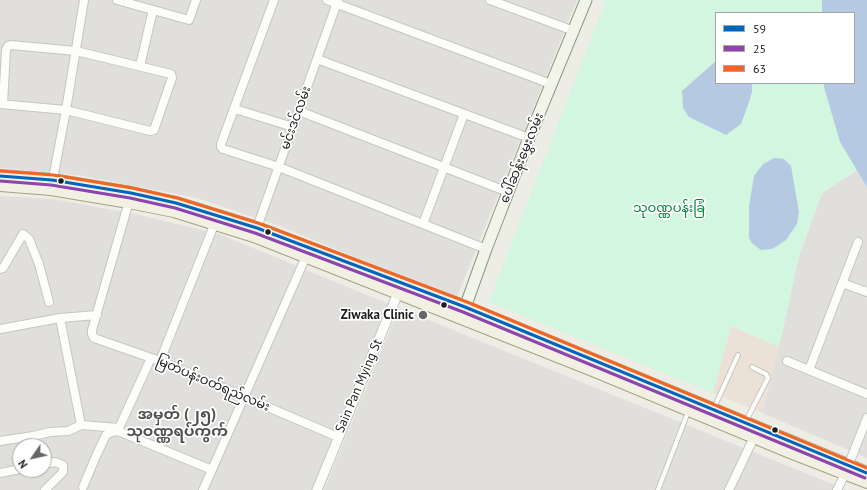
<!DOCTYPE html>
<html>
<head>
<meta charset="utf-8">
<style>
  body { margin:0 }
  #map { position:relative; width:867px; height:490px; overflow:hidden; background:#edede6; font-family:"PT Sans",sans-serif }
  canvas { display:block }
  .legend { position:absolute; left:715px; top:12px; width:140px; height:72px; box-sizing:border-box; background:#fff; border:1px solid #a5a5a5; margin:0; padding:5px 7px; list-style:none; font-size:12px; color:#1e1e1e }
  .legend li { display:flex; align-items:center; gap:8px; height:20px }
  .legend b { width:20px; border:1px solid #a5a5a5 }
  .north { position:absolute; left:12px; top:438px; width:40px; height:40px; box-sizing:border-box; background:#fff; border:1px solid #a5a5a5; border-radius:50%; rotate:236deg; font-size:11px; font-weight:700; line-height:16px; text-align:center; color:#1e1e1e }
  .north::after { content:''; display:block; margin:auto; width:14px; height:18px; background:#666664; clip-path:polygon(50% 0,100% 100%,50% 72%,0 100%) }
</style>
</head>
<body>
<div id="map">
<canvas width="867" height="490"></canvas>
<ul class="legend">
<li><b style="height:5px;background:#0065bd"></b>59</li>
<li><b style="height:5px;background:#8e44ad"></b>25</li>
<li><b style="height:5px;background:#f26522"></b>63</li>
</ul>
<div class="north">N</div>
</div>
<script>
const g = document.querySelector('canvas').getContext('2d');
g.lineJoin = 'round';
function fill(path, color) { g.fillStyle = color; g.fill(path, 'evenodd'); }
const toPath = rows => new Path2D(rows.map(r => 'M' + r).join(''));
function stroke(path, color, width, dash) { g.strokeStyle = color; g.lineWidth = width; g.lineCap = dash ? 'butt' : 'round'; g.setLineDash(dash || []); g.stroke(path); }
function drawText(font, color, halo, rows, align = 'center') {
  g.font = font + ' "PT Sans","Noto Sans Myanmar",sans-serif'; g.lineWidth = 3.5; g.setLineDash([]); g.textBaseline = 'middle'; g.strokeStyle = halo; g.fillStyle = color; for (const [text, x, y, turn = 0] of rows) {
    g.save(); g.translate(x, y); g.rotate((+turn || 0) * Math.PI / 180); g.textAlign = isNaN(turn) ? turn : align; if (halo) g.strokeText(text, 0, 0); g.fillText(text, 0, 0); g.restore();
  }
}
const residential = toPath([
  [0,0,577,0,456,299,280,226,197,198,77,175,0,168],
  [857,170,867,187,867,458,762,413,779,347,799,256,822,193],
  [0,196,53,199,135,214,219,234,389,304,312,490,0,490],
  [20,446,44,446,44,470,20,470],
  [399,308,847,490,324,490]
]);
const commercial = toPath([
  [731,326,779,347,762,413,713,393]
]);
const park = toPath([
  [606,0,822,0,822,13,716,13,716,83,824,83,840,142,857,170,822,193,799,256,779,347,731,326,713,393,489,302]
]);
const water = toPath([
  [822,0,867,0,867,187,840,142,824,87,824,83,854,83,854,13,822,13],
  [716,61,716,83,752,83,752,92,748,105,741,124,726,135,689,117,683,108,682,91],
  [774,158,784,159,791,166,799,212,797,224,786,240,772,249,761,250,752,243,749,238,749,206,754,176,763,164]
]);
const service = toPath([
  [714,408,738,355],
  [746,421,768,378,766,374,752,367],
  [658,490,688,412]
]);
const minor = toPath([
  [117,0,189,20,196,0],
  [274,0,221,144,221,147,223,149,279,167,486,249],
  [327,0,551,84],
  [490,0,574,31],
  [317,59,529,138],
  [140,66,153,10],
  [0,104,66,110,150,131,154,130,155,127,172,78,171,74,76,51,11,45,8,46,6,50,3,104],
  [235,109,293,127],
  [299,111,508,192],
  [52,184,66,110,84,0],
  [130,198,92,330,92,334,94,338,160,361,338,437],
  [423,224,464,114],
  [255,233,338,0],
  [0,269,3,268,23,234,29,239,39,264,49,302],
  [842,283,867,292],
  [60,318,81,425],
  [0,329,60,318,97,315],
  [160,361,216,220],
  [787,361,867,394],
  [809,370,858,242],
  [119,428,151,358],
  [0,441,33,436,50,432,68,431,81,425,119,428,118,431,212,470],
  [44,464,55,462,63,465,63,472,45,490],
  [0,473,20,469],
  [83,487,96,456,106,435,112,432,118,431],
  [203,490,308,252],
  [729,490,756,433],
  [837,490,845,474,867,418]
]);
const tertiary = toPath([
  [317,490,400,288]
]);
const secondary = toPath([
  [462,316,486,249,529,138,586,0]
]);
const primary = toPath([
  [0,176,52,180,131,193,176,203,257,228,465,307,867,473],
  [0,185,51,189,129,202,174,211,254,236,595,371,790,452,867,482]
]);
const bus1 = toPath([
  [0,176,52,180,131,193,176,203,257,228,465,307,867,473]
]);
const bus2 = toPath([
  [0,181,51,185,130,198,175,208,255,233,463,312,865,478]
]);
const bus3 = toPath([
  [0,171,53,175,132,188,177,198,258,223,467,302,867,468]
]);
const markers = [
  [61,181,3.5,"#1e1e1e"],
  [268,232,3.5,"#1e1e1e"],
  [444,305,3.5,"#1e1e1e"],
  [423,315,5,"#666664"],
  [775,430,3.5,"#1e1e1e"]
];
const streetNames = [
  ["မင်းဒင်လမ်း",296,118,-70],
  ["ပေါ်ဆန်းမွှေးလမ်း",522,158,-68],
  ["မြတ်ပန်းဝတ်ရည်လမ်း",213,384,23],
  ["Sain Pan Mying St",359,386,-67]
];
const parkNames = [
  ["သုဝဏ္ဏပန်းခြံ",669,208]
];
const poiNames = [
  ["Ziwaka Clinic",414,315]
];
const quarterNames = [
  ["အမှတ် (၂၅)",177,415],
  ["သုဝဏ္ဏရပ်ကွက်",177,432]
];
fill(residential, '#e0dfdc');
fill(commercial, '#ece1d6');
fill(park, '#d2f6df');
fill(water, '#b6c9e3');
stroke(service, '#c5c5c2', 6);
stroke(minor, '#c5c5c2', 10);
stroke(tertiary, '#c5c5c2', 11);
stroke(secondary, '#8d987e', 13);
stroke(primary, '#a2a382', 14);
stroke(service, '#fcfcfb', 4);
stroke(minor, '#fcfcfb', 8);
stroke(tertiary, '#fcfcfb', 9);
stroke(secondary, '#f0f4e9', 11);
stroke(primary, '#f1f0e3', 12);
stroke(bus1, '#0065bd', 3);
stroke(bus2, '#8e44ad', 3);
stroke(bus3, '#f26522', 3);
for (const [x, y, r, color] of markers) { const dot = new Path2D(); dot.arc(x, y, r, 0, 2 * Math.PI); g.fillStyle = color; g.fill(dot); stroke(dot, '#fff', 1.5); }
drawText('13px', '#1e1e1e', '#fff', streetNames);
drawText('13px', '#01873e', '#fff', parkNames);
drawText('bold 13px', '#1e1e1e', '#fff', poiNames, 'right');
drawText('bold 15px', '#515151', '#fff', quarterNames);
</script>
</body>
</html>
